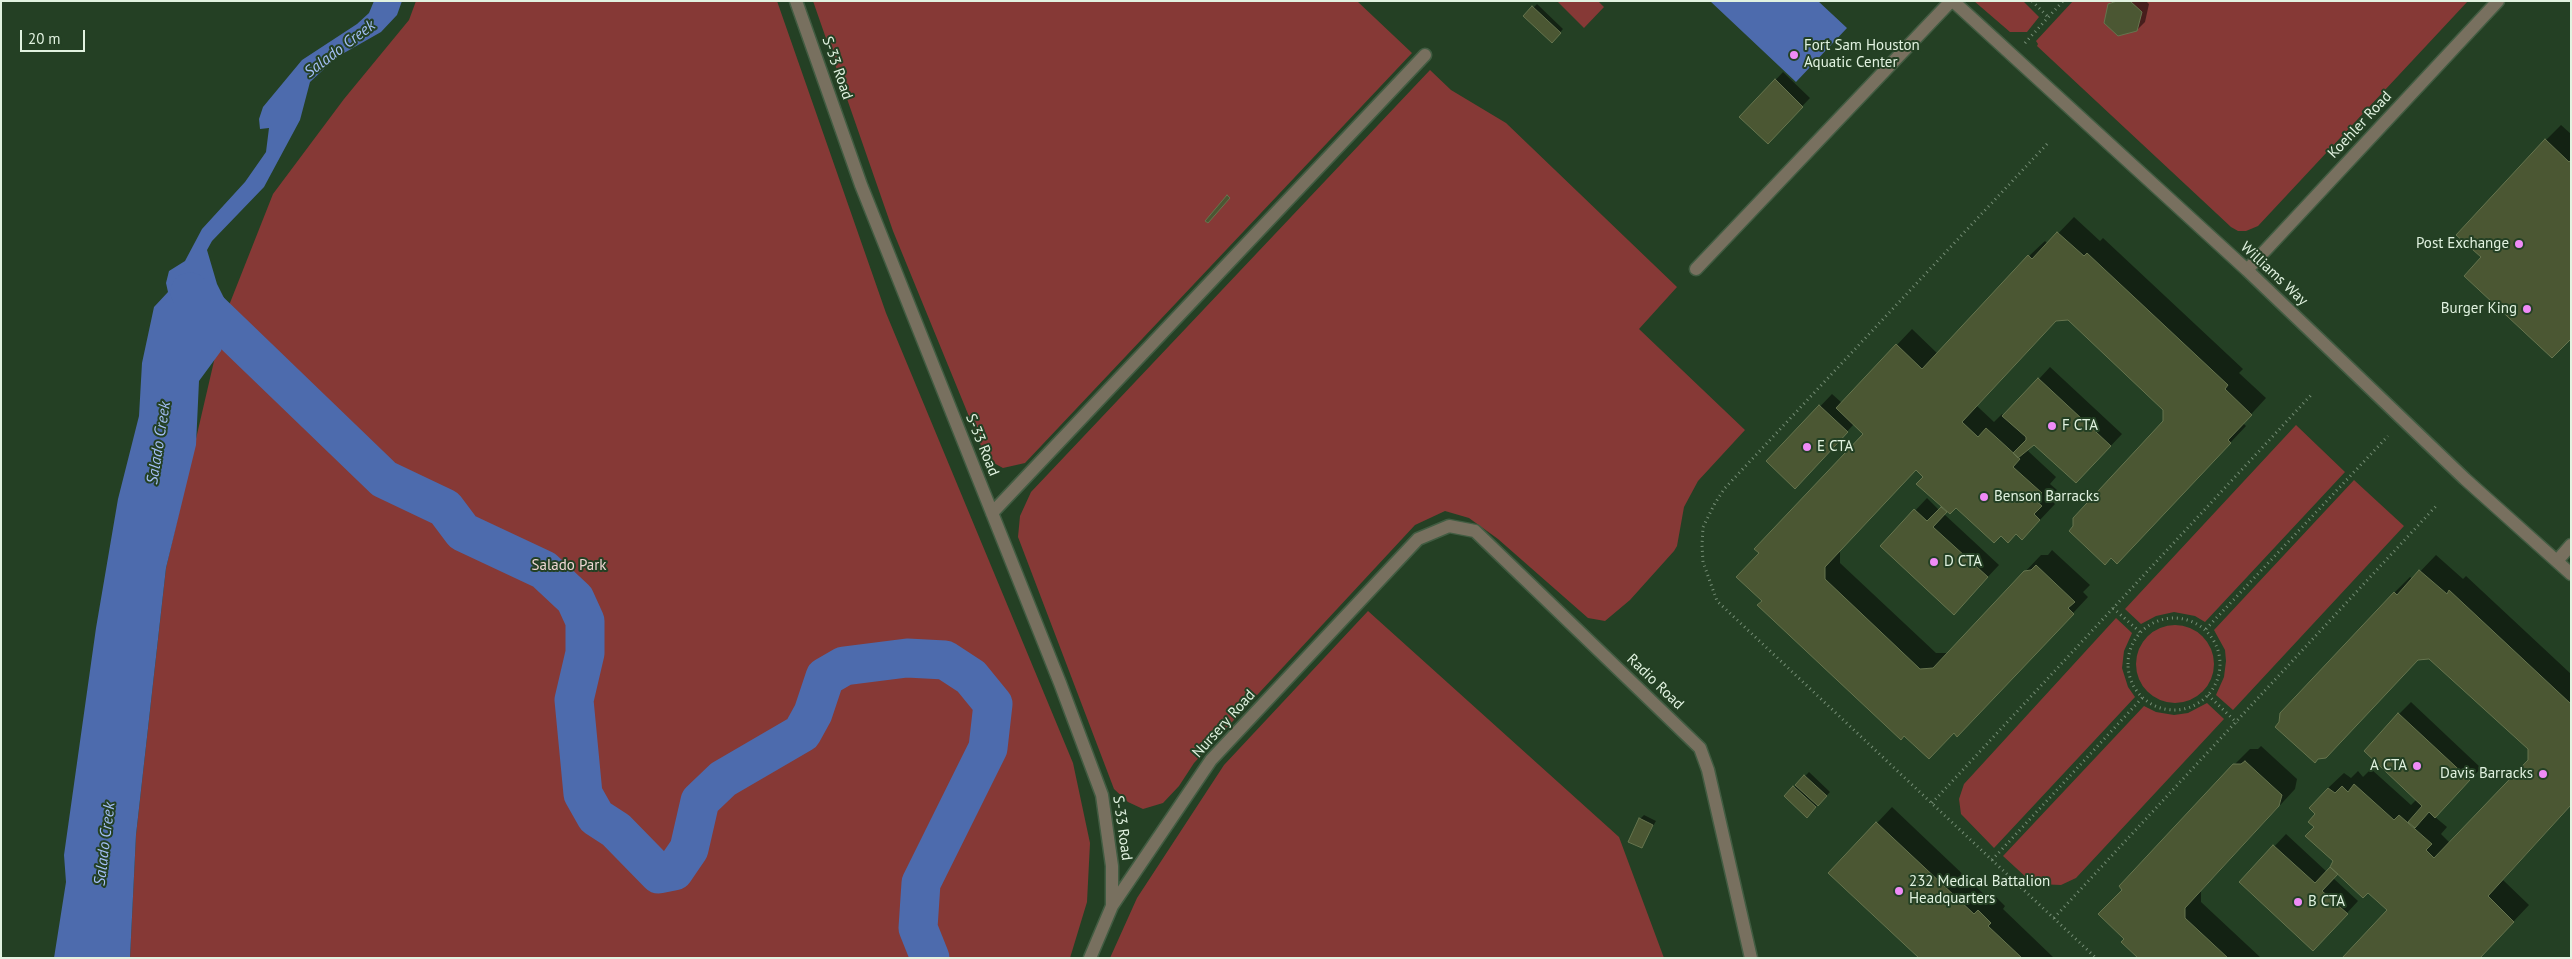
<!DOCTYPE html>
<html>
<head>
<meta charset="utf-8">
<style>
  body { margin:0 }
  #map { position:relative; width:2572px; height:959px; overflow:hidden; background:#244024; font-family:"PT Sans",sans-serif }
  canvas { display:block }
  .frame { position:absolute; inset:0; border:2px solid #e1f2e0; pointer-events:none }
  .scale { position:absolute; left:20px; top:30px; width:65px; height:22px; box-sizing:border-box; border:2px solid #e1f2e0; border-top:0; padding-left:6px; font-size:15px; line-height:18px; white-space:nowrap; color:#e1f2e0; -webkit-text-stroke:4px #244024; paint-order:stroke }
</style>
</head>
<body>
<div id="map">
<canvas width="2572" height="959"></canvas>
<div class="frame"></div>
<div class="scale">20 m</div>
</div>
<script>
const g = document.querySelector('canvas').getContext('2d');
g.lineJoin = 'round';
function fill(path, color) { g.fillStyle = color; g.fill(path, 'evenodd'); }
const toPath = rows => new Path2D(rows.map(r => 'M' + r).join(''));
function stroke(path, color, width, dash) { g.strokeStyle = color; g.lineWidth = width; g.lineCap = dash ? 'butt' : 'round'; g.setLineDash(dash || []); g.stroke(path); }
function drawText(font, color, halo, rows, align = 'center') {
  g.font = font + ' "PT Sans",sans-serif'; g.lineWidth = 4; g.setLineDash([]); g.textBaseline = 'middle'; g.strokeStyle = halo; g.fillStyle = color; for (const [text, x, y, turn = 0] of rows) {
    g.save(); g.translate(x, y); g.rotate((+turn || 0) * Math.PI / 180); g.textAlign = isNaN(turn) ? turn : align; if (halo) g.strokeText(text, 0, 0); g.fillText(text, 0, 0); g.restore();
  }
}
const green = toPath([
  [416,1,777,1,886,313,1073,763,1090,843,1087,902,1070,958,130,958,136,835,166,568,224,318,273,194,344,99,409,20],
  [813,1,1357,1,1412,53,1025,463,1003,468,992,462,984,453,893,231],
  [1557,1,1598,1,1604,7,1584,28],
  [1974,1,2023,1,2039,17,2027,32,2010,32],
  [2073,1,2468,1,2258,226,2246,231,2238,231,2231,227,2037,46,2038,44,2036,41],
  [1430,70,1451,90,1506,123,1677,287,1639,329,1745,430,1698,481,1684,507,1677,546,1674,551,1630,600,1605,621,1588,618,1498,539,1469,518,1445,511,1415,525,1194,763,1179,786,1163,803,1143,809,1128,802,1114,789,1018,537,1020,516,1031,492],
  [2296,425,2345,472,2205,622,2195,616,2174,612,2156,616,2141,624,2125,609],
  [2354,480,2404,526,2233,710,2216,695,2224,677,2226,661,2225,650,2214,630],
  [1368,611,1619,837,1664,958,1110,958,1137,898,1224,765],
  [2116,618,2132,633,2124,651,2122,668,2128,687,2135,697,1994,848,1961,814,1959,799,1964,784],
  '2136 664a39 39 0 1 1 78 0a39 39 0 1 1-78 0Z',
  [2207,703,2224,719,2076,878,2061,885,2037,884,2028,879,2003,856,2144,706,2156,712,2174,715,2188,713]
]);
const water = toPath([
  [374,1,402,1,397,15,381,32,337,57,310,82,300,120,264,187,212,241,207,250,217,284,233,316,221,351,199,381,196,445,166,568,136,835,130,958,54,958,66,882,64,855,96,628,118,499,139,416,142,363,154,307,168,292,166,283,169,271,185,261,202,229,245,182,266,152,269,128,260,129,259,119,263,107,302,60,357,24,369,13],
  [1710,1,1818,1,1847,28,1796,82]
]);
const shadow = toPath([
  [2112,1,2146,1,2149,4,2145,22,2137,30,2109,4],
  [1537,4,1563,29,1552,41,1525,16],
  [1783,72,1810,98,1768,142,1741,117],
  [2561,125,2571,134,2571,338,2483,257,2546,140],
  [2074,217,2100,241,2103,238,2243,369,2239,373,2266,398,2243,423,2246,426,2133,546,2164,422,2164,409,2068,319,2057,320,1977,406,1994,422,2002,414,2005,416,2050,367,2122,434,2088,470,2034,444,2033,445,2028,451,2056,477,2050,484,2057,490,2049,498,2055,504,2038,522,2017,533,2001,535,1956,506,1944,514,1999,565,1965,601,1882,546,1927,498,1939,510,1943,506,1925,477,1916,469,1840,550,1840,563,1936,653,1948,653,2041,555,2048,555,2052,550,2090,585,2083,592,2088,597,1973,720,1954,732,1763,601,1760,553,1864,433,1854,424,1807,475,1768,461,1832,394,1842,403,1912,329,1938,354,2029,256,2045,241,2048,244],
  [2436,555,2463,579,2466,576,2571,674,2571,805,2503,880,2529,905,2479,958,2389,910,2368,892,2338,873,2333,878,2358,901,2325,937,2241,882,2286,834,2327,872,2335,860,2316,827,2317,814,2328,788,2344,773,2351,778,2358,771,2363,777,2371,769,2411,805,2417,799,2399,714,2411,702,2481,768,2435,817,2447,827,2441,834,2450,843,2529,761,2529,748,2394,593,2410,577,2413,579],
  [2261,746,2297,779,2295,789,2201,891,2201,902,2261,958,2140,958,2125,939,2234,765,2250,749,2258,749],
  [1809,772,1830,792,1807,816,1786,796],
  [1892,807,1990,900,1994,895,2005,906,2003,909,2054,958,1921,958,1877,823],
  [1644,815,1656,821,1641,846,1640,819]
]);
const river = toPath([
  [190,292,384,479,445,508,463,532,544,570,575,599,585,621,585,653,574,700,583,794,596,817,616,830,659,874,674,871,689,849,700,801,723,779,802,733,813,713,825,677,844,666,907,658,945,660,971,677,993,704,988,748,921,883,918,928,930,958]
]);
const building = toPath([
  [2117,1,2130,1,2142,12,2137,31,2118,36,2104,23,2108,4,2117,1],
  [1532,6,1561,33,1552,43,1523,16,1532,6],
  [1775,79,1803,107,1768,144,1739,117,1775,79],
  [2545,139,2569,162,2571,160,2571,339,2552,358,2464,276,2481,257,2456,235,2545,139],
  [1227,195,1230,198,1208,223,1205,221,1227,195],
  [2057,232,2084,256,2087,253,2228,385,2225,389,2252,415,2228,440,2231,443,2117,564,2111,558,2105,565,2069,531,2073,526,2073,518,2163,421,2163,410,2068,320,2056,321,1962,422,1978,437,1986,428,2020,459,2013,467,2042,493,2035,500,2042,506,2034,514,2040,520,2022,540,2016,534,2008,543,2001,536,1994,543,1956,508,1950,514,1916,484,1923,477,1916,470,1825,567,1825,579,1920,669,1933,668,2024,571,2031,570,2036,565,2075,602,2068,608,2074,614,1957,737,1954,733,1929,759,1904,736,1901,740,1757,605,1762,601,1736,577,1759,553,1754,549,1863,434,1836,408,1896,344,1922,369,2028,255,2032,259,2057,232],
  [2038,378,2111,446,2076,483,2034,445,2018,458,2013,453,2026,440,2026,437,2002,416,2038,378],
  [1819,405,1848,432,1795,489,1766,461,1819,405],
  [1941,507,1947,512,1933,527,1988,577,1954,615,1880,546,1914,509,1927,521,1941,507],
  [2419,570,2447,594,2449,590,2571,704,2571,805,2488,896,2514,922,2480,958,2342,958,2387,910,2368,893,2363,898,2330,867,2333,861,2305,836,2314,827,2308,822,2315,814,2309,808,2328,788,2335,793,2342,786,2348,792,2354,784,2394,820,2399,815,2432,844,2426,850,2434,858,2528,760,2528,749,2429,659,2418,660,2326,758,2318,759,2315,763,2275,727,2279,722,2280,713,2394,592,2397,595,2419,570],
  [2398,713,2470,780,2435,818,2429,812,2415,828,2408,822,2422,806,2364,751,2398,713],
  [2245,761,2282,795,2279,806,2185,908,2185,918,2228,958,2138,958,2121,942,2124,939,2098,914,2122,890,2119,886,2233,764,2241,764,2245,761],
  [1804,775,1827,796,1818,806,1795,785,1804,775],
  [1793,786,1816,807,1807,818,1784,796,1793,786],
  [1639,818,1653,825,1642,848,1628,842,1639,818],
  [1876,822,1974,914,1978,910,1991,923,1988,926,2022,958,1919,958,1828,873,1876,822],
  [2273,845,2315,883,2330,867,2338,874,2322,891,2348,914,2313,951,2239,882,2273,845]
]);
const path = toPath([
  [2032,1,2048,17],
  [2025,43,2063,1],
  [2047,144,1725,488,1715,503,1703,527,1702,545,1703,562,1717,601,2096,958],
  [2113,608,2140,632],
  '2128 664a46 46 0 1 1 92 0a46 46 0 1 1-92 0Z',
  [2206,629,2388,436],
  [2208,695,2237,723],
  [1932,803,2313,393],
  [1992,860,2143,697],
  [2054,918,2437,505]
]);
const minor = toPath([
  [796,1,861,185,1060,683,1102,795,1112,866,1112,906],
  [1953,1,2247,270,2465,479,2571,574],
  [1696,269,1951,1],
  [2247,270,2498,1],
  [992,513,1425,55],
  [2557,561,2571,545],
  [1090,958,1112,906,1211,760,1418,539,1449,526,1475,531,1700,748,1708,770,1751,958]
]);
const markers = [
  [1794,55,5,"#ef8bf7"],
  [2519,244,5,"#ef8bf7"],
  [2527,309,5,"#ef8bf7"],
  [2052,426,5,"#ef8bf7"],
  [1807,447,5,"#ef8bf7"],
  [1984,497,5,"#ef8bf7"],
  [1934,562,5,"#ef8bf7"],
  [2417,766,5,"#ef8bf7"],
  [2543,774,5,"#ef8bf7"],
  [1899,891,5,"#ef8bf7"],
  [2298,902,5,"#ef8bf7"]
];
const poiNames = [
  ["Fort Sam Houston",1804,46],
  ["Aquatic Center",1804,63],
  ["Post Exchange",2509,244,"right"],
  ["Burger King",2517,309,"right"],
  ["F CTA",2062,426],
  ["E CTA",1817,447],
  ["Benson Barracks",1994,497],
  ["D CTA",1944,562],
  ["A CTA",2407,766,"right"],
  ["Davis Barracks",2533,774,"right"],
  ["232 Medical Battalion",1909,882],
  ["Headquarters",1909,899],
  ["B CTA",2308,902]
];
const streetNames = [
  ["S-33 Road",837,68,71],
  ["Koehler Road",2360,125,-47],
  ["Williams Way",2274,274,43],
  ["S-33 Road",982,445,68],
  ["Radio Road",1655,682,44],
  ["Nursery Road",1224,724,-48],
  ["S-33 Road",1122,828,82]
];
const parkNames = [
  ["Salado Park",569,566]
];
const waterNames = [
  ["Salado Creek",340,49,-37],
  ["Salado Creek",159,443,-81],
  ["Salado Creek",105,844,-83]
];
fill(green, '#863936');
fill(water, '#4d6bad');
fill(shadow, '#0007');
stroke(river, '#4d6bad', 39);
fill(building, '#4b5733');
stroke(building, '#66744e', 1);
stroke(minor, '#425c42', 15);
stroke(path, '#778f77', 3, [1, 4]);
stroke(minor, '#78705f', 12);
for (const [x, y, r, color] of markers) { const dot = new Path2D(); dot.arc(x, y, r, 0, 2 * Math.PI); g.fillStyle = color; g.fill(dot); stroke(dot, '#244024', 2); }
drawText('15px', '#e1f2e0', '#244024', poiNames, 'left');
drawText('15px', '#e1f2e0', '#244024', streetNames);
drawText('15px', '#efd6d3', '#244024', parkNames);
drawText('italic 16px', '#a4bff6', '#244024', waterNames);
</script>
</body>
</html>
